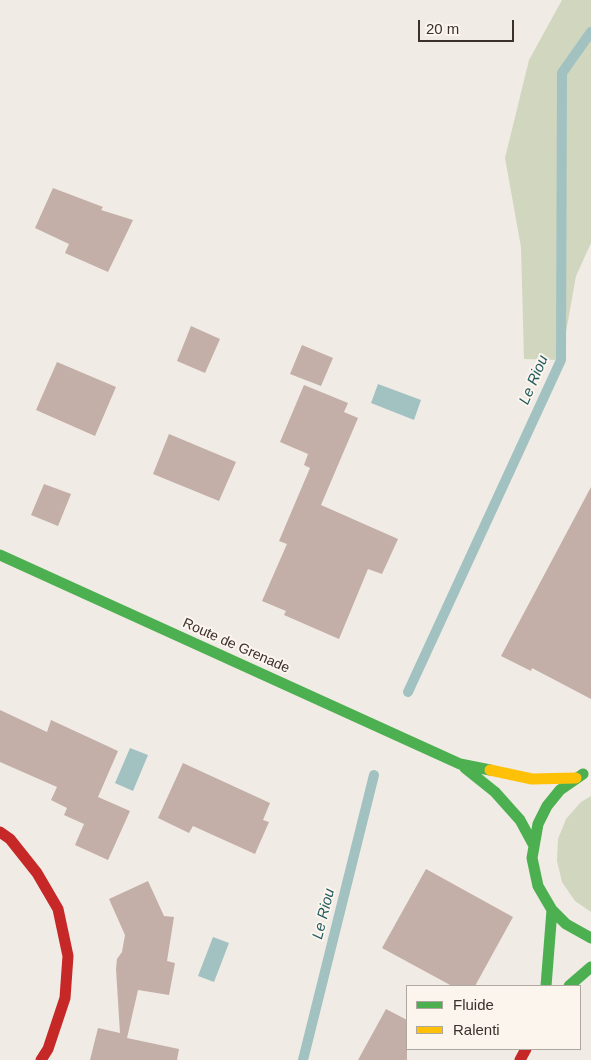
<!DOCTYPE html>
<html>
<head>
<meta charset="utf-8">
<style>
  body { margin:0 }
  #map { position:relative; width:591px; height:1060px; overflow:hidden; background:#f0ebe5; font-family:Helvetica,sans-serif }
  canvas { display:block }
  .legend { position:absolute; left:406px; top:985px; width:175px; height:65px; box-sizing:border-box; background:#fbf5ee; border:1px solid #aea6a0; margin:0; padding:6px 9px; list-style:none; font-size:15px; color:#3b302b }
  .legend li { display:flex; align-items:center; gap:10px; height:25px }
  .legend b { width:25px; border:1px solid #aea6a0 }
  .scale { position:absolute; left:418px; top:20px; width:96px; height:22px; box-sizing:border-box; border:2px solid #3b302b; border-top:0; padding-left:6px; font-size:15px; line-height:18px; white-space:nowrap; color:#3b302b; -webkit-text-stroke:4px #fbf5ee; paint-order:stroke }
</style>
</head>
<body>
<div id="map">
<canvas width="591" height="1060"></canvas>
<ul class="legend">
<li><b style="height:6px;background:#4caf50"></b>Fluide</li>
<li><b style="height:6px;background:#ffc107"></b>Ralenti</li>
</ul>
<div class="scale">20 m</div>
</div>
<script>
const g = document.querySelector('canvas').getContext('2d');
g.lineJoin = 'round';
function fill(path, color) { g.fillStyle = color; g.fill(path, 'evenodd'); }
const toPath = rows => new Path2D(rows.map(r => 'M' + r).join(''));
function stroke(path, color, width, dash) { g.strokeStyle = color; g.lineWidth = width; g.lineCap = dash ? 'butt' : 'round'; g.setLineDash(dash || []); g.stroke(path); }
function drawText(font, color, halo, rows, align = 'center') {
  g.font = font + ' Helvetica,sans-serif'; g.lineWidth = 4; g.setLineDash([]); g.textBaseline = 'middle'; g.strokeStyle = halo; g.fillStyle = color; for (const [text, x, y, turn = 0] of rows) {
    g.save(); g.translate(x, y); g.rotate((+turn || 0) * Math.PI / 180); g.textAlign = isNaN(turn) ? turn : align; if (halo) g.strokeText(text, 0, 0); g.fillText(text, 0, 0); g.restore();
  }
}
const green = toPath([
  [562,0,591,0,591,243,576,276,561,360,524,359,521,247,505,158,529,60],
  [591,796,591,912,575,901,562,882,557,861,558,839,566,819,581,802]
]);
const water = toPath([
  [378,384,421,400,414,420,371,403],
  [130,748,148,755,133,791,115,783],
  [213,937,229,943,214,982,198,976]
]);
const stream = toPath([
  [408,692,561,360,562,73,591,32],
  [303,1060,374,775]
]);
const building = toPath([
  [53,188,103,207,101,210,133,220,108,272,65,253,69,244,35,228],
  [191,326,220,339,205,373,177,361],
  [302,345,333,358,321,386,290,374],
  [57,362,116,387,95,436,36,410],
  [304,385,348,403,344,412,358,418,321,505,398,539,382,574,368,569,339,639,284,615,286,611,262,601,287,544,279,541,310,468,304,465,308,454,280,442],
  [169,434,236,462,219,501,153,474],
  [44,484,71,494,58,526,31,515],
  [591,487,591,699,532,668,531,671,501,656],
  [0,710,47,732,51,720,118,751,98,797,130,811,108,860,75,845,84,824,64,815,67,808,51,800,57,787,0,762],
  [183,763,270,803,263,820,269,822,255,854,193,826,189,833,158,818],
  [426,869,513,917,475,986,452,986,382,948],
  [148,881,164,916,174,917,167,961,175,963,169,995,138,990,127,1038,179,1049,177,1060,90,1060,98,1028,120,1033,116,969,117,959,122,952,125,935,109,899],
  [386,1009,407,1020,407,1060,358,1060]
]);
const fast = toPath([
  [0,555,460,764,490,770],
  [465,768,495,792,520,820,533,844],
  [583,774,560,790,547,806,538,824,532,858,538,886,552,910,566,924,591,938],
  [546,986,552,910],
  [569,986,591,967]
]);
const slow = toPath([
  [490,770,532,779,576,778]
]);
const jam = toPath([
  [0,832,10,839,37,873,58,909,68,956,65,998,48,1049,41,1060],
  [520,1060,526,1049]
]);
const streetNames = [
  ["Route de Grenade",236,646,24]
];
const waterNames = [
  ["Le Riou",534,380,-67],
  ["Le Riou",324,914,-76]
];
fill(green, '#d1d6bf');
fill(water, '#a1c2c1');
stroke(stream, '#a1c2c1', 10);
fill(building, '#c3afa7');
stroke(fast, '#4caf50', 11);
stroke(slow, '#ffc107', 11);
stroke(jam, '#c62828', 11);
drawText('14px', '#3b302b', '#fbf5ee', streetNames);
drawText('italic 15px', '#1f5a5e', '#fbf5ee', waterNames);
</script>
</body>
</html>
